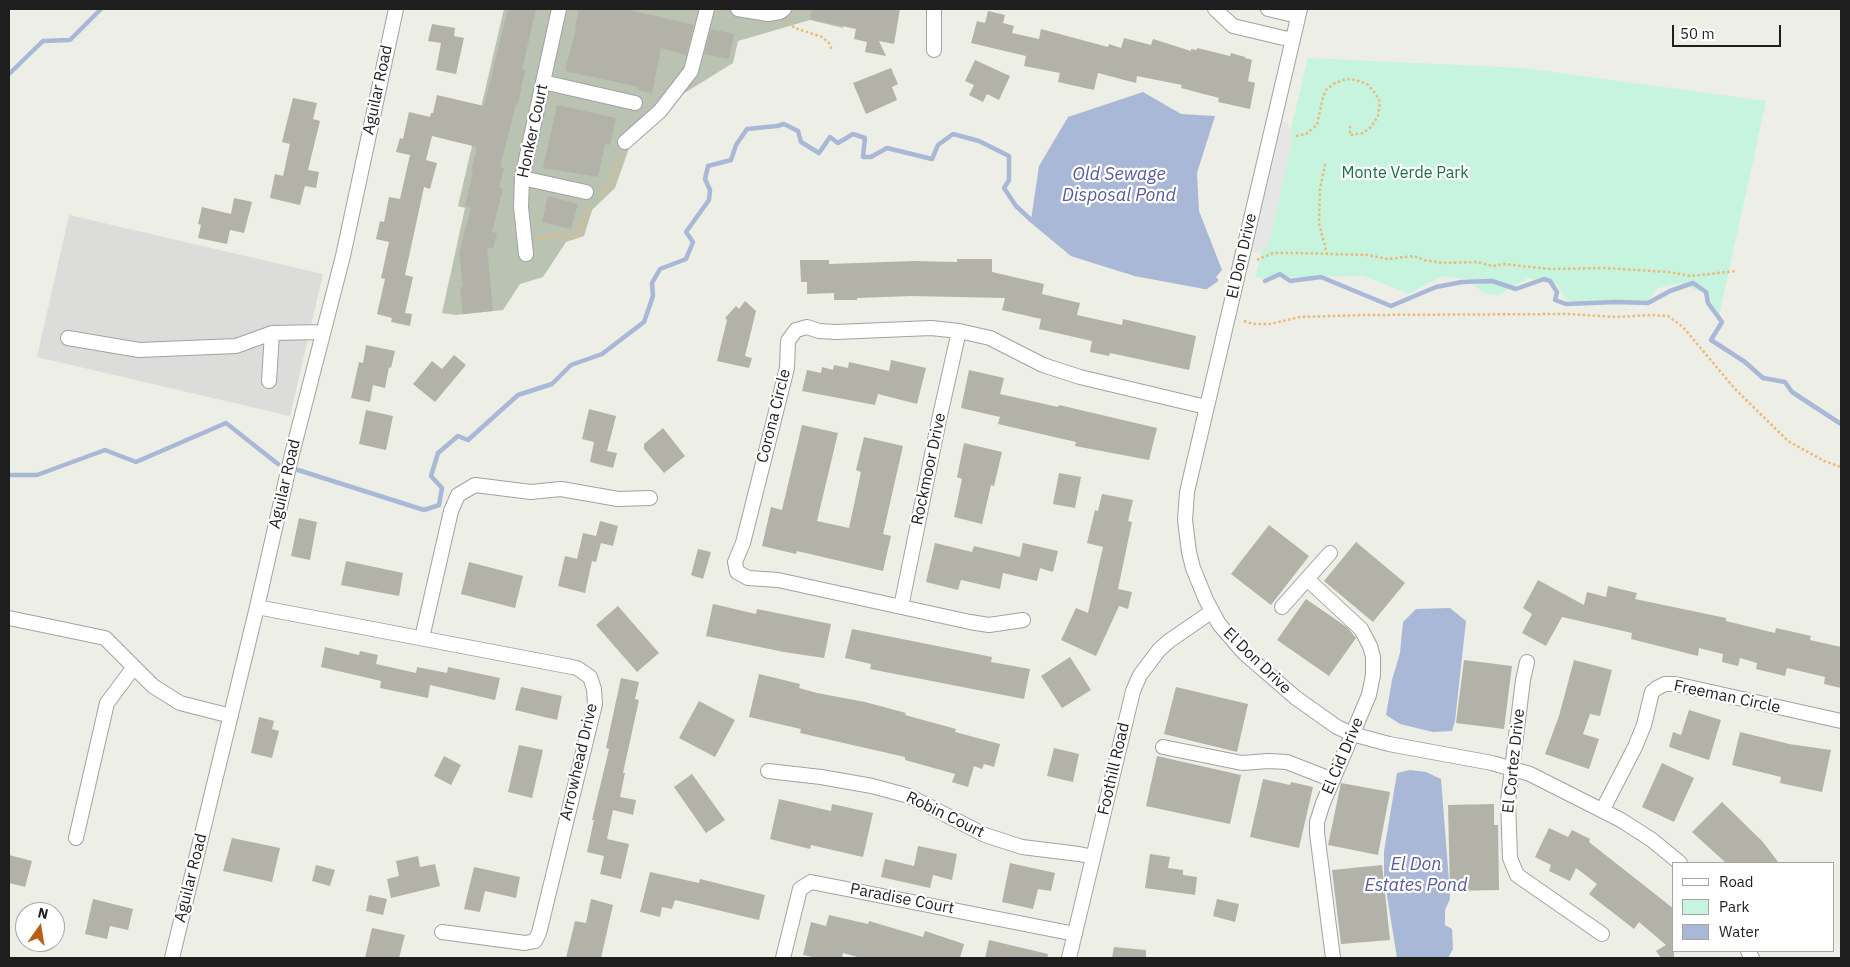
<!DOCTYPE html>
<html>
<head>
<meta charset="utf-8">
<style>
  body { margin:0 }
  #map { position:relative; width:1850px; height:967px; overflow:hidden; background:#edeee5; font-family:"IBM Plex Sans",sans-serif }
  canvas { display:block }
  .frame { position:absolute; inset:0; border:10px solid #1e1e1e; pointer-events:none }
  .legend { position:absolute; left:1672px; top:862px; width:162px; height:90px; box-sizing:border-box; background:#fff; border:1px solid #a5a5a5; margin:0; padding:6px 9px; list-style:none; font-size:15px; color:#1e1e1e }
  .legend li { display:flex; align-items:center; gap:10px; height:25px }
  .legend b { width:25px; border:1px solid #a5a5a5 }
  .north { position:absolute; left:15px; top:902px; width:50px; height:50px; box-sizing:border-box; background:#fff; border:1px solid #a5a5a5; border-radius:50%; rotate:13deg; font-size:14px; font-weight:700; line-height:20px; text-align:center; color:#1e1e1e }
  .north::after { content:''; display:block; margin:auto; width:18px; height:22px; background:#b95e13; clip-path:polygon(50% 0,100% 100%,50% 72%,0 100%) }
  .scale { position:absolute; left:1672px; top:25px; width:109px; height:22px; box-sizing:border-box; border:2px solid #1e1e1e; border-top:0; padding-left:6px; font-size:15px; line-height:18px; white-space:nowrap; color:#1e1e1e; -webkit-text-stroke:4px #fff; paint-order:stroke }
</style>
</head>
<body>
<div id="map">
<canvas width="1850" height="967"></canvas>
<div class="frame"></div>
<ul class="legend">
<li><b style="height:6px;background:#fff"></b>Road</li>
<li><b style="height:14px;background:#c6f4df"></b>Park</li>
<li><b style="height:14px;background:#aab8d8"></b>Water</li>
</ul>
<div class="north">N</div>
<div class="scale">50 m</div>
</div>
<script>
const g = document.querySelector('canvas').getContext('2d');
g.lineJoin = 'round';
function fill(path, color) { g.fillStyle = color; g.fill(path, 'evenodd'); }
const toPath = rows => new Path2D(rows.map(r => 'M' + r).join(''));
function stroke(path, color, width, dash) { g.strokeStyle = color; g.lineWidth = width; g.lineCap = dash ? 'butt' : 'round'; g.setLineDash(dash || []); g.stroke(path); }
function drawText(font, color, halo, rows, align = 'center') {
  g.font = font + ' "IBM Plex Sans",sans-serif'; g.lineWidth = 4.5; g.setLineDash([]); g.textBaseline = 'middle'; g.strokeStyle = halo; g.fillStyle = color; for (const [text, x, y, turn = 0] of rows) {
    g.save(); g.translate(x, y); g.rotate((+turn || 0) * Math.PI / 180); g.textAlign = isNaN(turn) ? turn : align; if (halo) g.strokeText(text, 0, 0); g.fillText(text, 0, 0); g.restore();
  }
}
const residential = toPath([
  [69,215,323,274,290,416,37,357]
]);
const construction = toPath([
  [504,9,847,9,843,28,810,20,738,41,733,63,678,97,629,148,615,188,592,210,584,236,566,242,543,277,520,284,503,310,456,315,442,313,465,208,458,206]
]);
const park = toPath([
  [1308,58,1523,68,1766,101,1719,316,1706,294,1680,283,1658,288,1648,301,1584,302,1566,300,1557,284,1528,278,1499,295,1484,293,1466,279,1443,276,1423,286,1409,294,1364,276,1255,278]
]);
const parking = toPath([
  [1274,119,1287,123,1293,137,1268,247,1257,253,1243,250]
]);
const water = toPath([
  [1143,92,1181,114,1215,116,1197,173,1199,211,1222,270,1208,287,1136,274,1072,254,1031,220,1039,166,1068,117],
  [1450,608,1466,621,1455,721,1452,731,1433,732,1400,724,1386,715,1392,680,1400,653,1403,622,1416,609],
  [1410,770,1426,772,1441,779,1450,893,1450,899,1445,910,1445,925,1452,929,1453,949,1448,958,1397,958,1384,877,1384,851,1397,773]
]);
const stream = toPath([
  [9,74,43,41,70,40,101,9],
  [1265,281,1280,274,1290,281,1321,277,1391,306,1436,287,1462,282,1492,281,1516,289,1544,279,1550,281,1557,292,1555,300,1566,304,1616,302,1648,303,1670,291,1693,283,1706,292,1708,303,1722,322,1711,340,1745,362,1763,378,1785,382,1792,392,1841,424],
  [298,470,424,510,439,505,442,488,431,476,438,453,458,436,468,440,518,395,552,384,571,365,602,354,644,322,653,296,652,283,660,269,686,259,693,242,686,232,709,200,710,190,705,179,708,166,731,160,736,145,747,129,777,126,784,124,798,131,801,142,819,153,830,137,838,143,853,134,865,138,863,157,871,157,887,148,932,159,938,145,953,134,979,141,1009,156,1009,180,1004,188,1016,206,1031,220,1072,254,1136,274,1206,287,1216,280],
  [9,475,37,475,105,450,136,462,226,423,278,464]
]);
const building = toPath([
  [508,9,536,9,522,70,525,70,518,105,516,104,500,167,504,168,499,188,503,189,492,232,497,233,493,249,487,247,493,311,463,314,460,287,463,287,459,253,471,208,465,206,473,172,471,172,477,147,432,136,426,160,437,163,430,189,424,187,405,275,413,277,405,313,412,314,410,326,391,322,392,318,377,314,385,279,381,278,389,242,376,239,380,221,384,222,389,197,400,199,410,155,396,152,400,138,403,139,409,112,430,117,431,113,433,113,437,95,484,106],
  [579,9,625,9,694,25,686,55,661,48,652,93,638,90,639,87,565,71,576,29,575,28],
  [812,9,900,9,894,44,879,41,886,56,865,52,867,42,854,39,856,29,810,19],
  [988,11,1005,15,1003,23,1014,26,1012,33,1039,39,1041,29,1108,47,1109,44,1121,48,1124,38,1151,45,1153,39,1191,51,1191,49,1197,50,1197,48,1230,56,1231,53,1245,57,1245,58,1252,60,1248,81,1255,83,1250,109,1218,102,1219,98,1181,88,1182,85,1137,76,1136,83,1098,73,1094,90,1058,82,1060,73,1024,66,1026,56,971,43,977,21,985,23],
  [432,24,455,28,454,36,464,38,456,74,436,70,441,43,428,41],
  [711,29,734,34,729,59,704,54],
  [975,60,1010,76,999,100,987,94,983,102,969,95,974,85,965,81],
  [891,68,898,84,892,87,897,100,866,114,853,83],
  [293,98,317,103,313,119,320,121,308,170,319,172,316,188,305,186,300,205,270,198,275,174,283,176,290,144,282,142],
  [557,105,616,118,610,145,605,144,598,177,543,168],
  [548,196,578,204,571,229,542,222],
  [234,198,252,202,244,233,230,230,227,244,198,238,201,225,198,224,202,207,231,214],
  [957,259,992,259,992,272,1044,284,1042,294,1080,303,1077,315,1122,325,1123,319,1196,336,1189,370,1110,353,1109,356,1090,352,1092,341,1039,329,1041,319,1002,310,1005,298,911,296,857,298,857,300,834,300,834,293,807,294,807,282,801,282,800,260,829,260,829,264,914,261,957,262],
  [745,301,756,311,745,356,752,358,749,368,717,361,727,320,725,318,736,306,739,309],
  [366,345,395,351,391,368,389,367,385,388,373,385,370,402,351,398,359,362,363,363],
  [454,355,466,365,435,402,413,384,432,361,442,369],
  [891,360,926,368,917,404,878,394,875,405,802,391,807,370,821,373,822,367,833,370,834,365,848,368,849,362,889,371],
  [969,370,1004,378,1000,394,1058,407,1059,405,1157,428,1149,460,1075,446,1076,442,998,424,1000,417,961,408],
  [589,409,616,416,607,451,617,453,613,468,590,462,594,442,582,439],
  [366,410,393,416,386,450,359,444],
  [802,425,838,433,817,521,849,528,861,472,856,470,864,437,903,446,883,534,891,536,883,571,797,551,796,554,762,546,771,507,782,510],
  [663,428,685,456,664,473,644,449,644,444],
  [964,443,1002,452,994,486,991,485,982,524,954,517,962,479,957,477],
  [1059,473,1081,477,1075,508,1053,504],
  [1102,494,1133,500,1128,521,1132,522,1118,589,1132,592,1128,609,1119,606,1096,656,1061,640,1076,608,1088,613,1103,547,1087,543,1095,510,1098,511],
  [299,518,317,522,310,560,291,556],
  [600,521,618,526,613,546,601,543,596,562,592,561,585,593,558,586,565,556,577,559,583,533,596,536],
  [1269,525,1309,556,1271,605,1231,574],
  [1356,542,1405,583,1373,622,1324,581],
  [935,543,972,552,974,546,1020,557,1023,543,1058,551,1053,572,1040,568,1037,581,1003,573,1000,589,961,580,958,590,926,582],
  [698,549,711,552,703,579,691,575],
  [346,561,403,573,399,596,341,585],
  [469,562,523,576,515,608,461,594],
  [1538,580,1584,605,1587,592,1606,597,1608,586,1637,593,1635,599,1726,618,1726,621,1775,633,1776,628,1811,636,1810,640,1841,647,1841,688,1824,684,1825,677,1787,668,1785,676,1756,669,1757,663,1740,658,1738,666,1722,662,1723,654,1699,648,1698,656,1631,639,1632,633,1562,617,1546,646,1522,633,1532,614,1523,608],
  [1306,599,1348,628,1356,638,1329,676,1277,640],
  [713,604,756,614,757,609,831,624,824,658,784,652,706,636],
  [618,606,659,653,637,672,596,625],
  [852,629,992,657,991,662,1030,669,1024,699,870,669,871,664,845,658],
  [325,647,359,655,360,651,378,655,376,664,416,673,417,667,447,673,448,667,500,678,495,700,430,685,428,698,380,688,381,681,321,667],
  [1070,657,1091,690,1062,708,1041,676],
  [1464,660,1512,666,1504,729,1456,723],
  [1574,660,1612,670,1600,716,1590,714,1583,734,1599,739,1589,769,1545,754,1559,716],
  [759,674,800,684,799,688,817,693,865,702,906,713,905,715,956,729,955,732,1000,744,994,767,984,764,982,769,974,766,968,787,952,782,955,774,905,760,905,757,800,733,801,729,749,717],
  [621,678,639,682,635,699,639,700,623,773,625,773,620,797,636,800,633,815,613,810,607,839,629,844,621,879,600,874,604,856,587,852,594,820,592,820,609,749,606,748],
  [521,687,562,696,557,720,515,710],
  [1176,687,1248,704,1237,752,1164,734],
  [699,701,735,720,715,757,679,738],
  [1689,710,1721,720,1709,760,1669,747,1673,732,1681,735],
  [259,717,274,721,272,729,279,731,272,758,251,753],
  [1740,732,1789,744,1831,750,1822,792,1780,783,1781,777,1732,765],
  [519,745,543,750,532,798,508,792],
  [1054,748,1079,754,1073,782,1047,776],
  [444,756,461,765,451,785,434,776],
  [1157,756,1241,775,1230,824,1146,806],
  [1662,763,1694,778,1674,822,1642,807],
  [692,774,725,820,706,833,674,787],
  [1263,779,1290,785,1291,782,1313,787,1299,848,1250,837],
  [1341,783,1390,792,1378,855,1328,845],
  [779,799,831,811,832,804,873,813,863,857,811,845,810,849,770,839],
  [1722,802,1762,841,1779,863,1726,863,1692,832],
  [1494,804,1494,825,1498,825,1499,890,1450,891,1448,805],
  [1549,828,1568,837,1572,830,1590,839,1589,842,1674,909,1674,958,1661,958,1656,951,1666,945,1639,922,1634,929,1589,894,1597,884,1576,868,1570,881,1549,871,1551,865,1535,857],
  [232,838,280,848,272,882,223,871],
  [918,846,957,854,952,880,933,875,930,888,881,877,885,859,914,866],
  [1150,854,1170,857,1168,868,1183,870,1183,875,1197,877,1195,895,1145,888],
  [9,855,32,861,25,887,9,883],
  [418,856,420,867,435,864,440,886,391,898,387,879,399,876,396,861],
  [1010,863,1055,873,1051,891,1038,889,1033,909,1002,902],
  [316,865,335,870,330,886,312,881],
  [1382,865,1390,940,1341,944,1332,870],
  [474,867,520,877,516,898,485,891,480,912,464,909],
  [650,872,699,883,700,879,765,895,759,920,675,900,672,909,662,907,660,917,640,912],
  [369,895,387,899,383,915,366,911],
  [93,899,133,909,128,930,110,926,107,939,85,934],
  [591,899,613,905,601,958,566,958,575,921,586,923],
  [1217,899,1239,904,1235,922,1213,916],
  [829,915,868,924,869,921,923,937,925,931,964,944,960,958,861,958,843,953,842,958,818,958,803,955,811,922,826,926],
  [372,928,405,935,399,958,365,958],
  [989,940,1048,954,1047,958,985,958],
  [1114,947,1146,950,1146,958,1112,958]
]);
const path = toPath([
  [788,23,795,28,822,37,829,43,832,50],
  [1296,136,1306,134,1317,125,1323,97,1326,90,1335,83,1346,79,1356,80,1367,84,1375,93,1380,102,1378,116,1371,127,1363,133,1350,135,1350,126],
  [1325,164,1320,189,1319,223,1327,254],
  [600,195,611,184,621,155],
  [538,239,558,235,574,237,578,236,583,220,591,205],
  [1257,260,1273,253,1297,253,1368,255,1388,259,1414,256,1424,260,1443,263,1477,262,1493,266,1503,264,1550,269,1603,268,1669,272,1691,276,1736,271],
  [1244,321,1253,324,1270,324,1300,317,1363,315,1568,314,1616,317,1651,315,1668,316,1683,327,1735,389,1788,441,1824,461,1841,467]
]);
const minor = toPath([
  [738,9,768,14,780,12,784,9],
  [934,9,934,50],
  [1215,9,1233,26,1292,40],
  [1268,9,1298,16],
  [1300,9,1187,492,1185,520,1189,552,1193,568,1206,600,1219,624,1244,653,1296,698,1337,727,1352,734,1389,744,1492,763,1530,774,1621,820,1652,840,1680,863],
  [543,82,635,103],
  [625,142,660,111,691,71,707,9],
  [522,178,586,192],
  [526,254,521,207,522,178,559,9],
  [68,338,139,350,236,346,272,333],
  [269,381,272,333,323,332],
  [1307,579,1361,629,1370,646,1373,657,1373,675,1369,695,1323,803,1317,822,1317,833,1333,958],
  [257,607,572,667,577,668,590,677,594,689,595,704,539,933,535,941,525,943,442,932],
  [901,607,939,420,959,331],
  [1282,607,1330,553],
  [9,618,105,638,153,686,180,703,231,716],
  [1023,620,989,625,970,622,778,580,748,578,737,572,735,562,743,543,787,368,788,341,796,330,807,327,819,331,836,332,931,328,959,331,990,338,1043,365,1080,377,1206,407],
  [422,638,451,511,458,495,475,485,531,492,561,489,618,499,650,498],
  [1527,662,1523,680,1508,801,1510,858,1517,875,1524,880,1602,934],
  [1163,747,1242,763,1268,761,1287,762,1333,780],
  [768,771,821,777,872,786,909,796,985,835,1022,847,1079,854,1093,857],
  [1603,809,1635,747,1644,725,1652,692,1657,688,1665,684,1675,684,1841,721],
  [76,838,107,703,134,667],
  [1748,951,1752,958],
  [172,958,257,607,292,454,343,256,396,9],
  [783,958,800,889,811,882,1075,934],
  [1069,958,1133,691,1140,675,1159,650,1169,641,1211,612]
]);
const streetNames = [
  ["Aguilar Road",378,90,-78],
  ["Honker Court",533,131,-78],
  ["El Don Drive",1242,256,-77],
  ["Corona Circle",774,416,-76],
  ["Rockmoor Drive",929,469,-78],
  ["Aguilar Road",285,484,-77],
  ["El Don Drive",1257,661,44],
  ["Freeman Circle",1727,697,12],
  ["El Cid Drive",1343,756,-67],
  ["El Cortez Drive",1514,761,-84],
  ["Arrowhead Drive",579,762,-77],
  ["Foothill Road",1114,769,-77],
  ["Robin Court",945,815,26],
  ["Aguilar Road",191,878,-76],
  ["Paradise Court",902,899,11]
];
const parkNames = [
  ["Monte Verde Park",1405,173]
];
const waterNames = [
  ["Old Sewage",1119,175],
  ["Disposal Pond",1119,196],
  ["El Don",1416,865],
  ["Estates Pond",1416,886]
];
fill(residential, '#dcdcdb');
fill(construction, '#bac2b1');
fill(park, '#c6f4df');
fill(parking, '#e6e6e6');
fill(water, '#aab8d8');
stroke(stream, '#aab8d8', 4.5);
fill(building, '#b3b2a8');
stroke(minor, '#a2a2a2', 16);
stroke(path, '#ecb978', 2.5, [2.5, 2.5]);
stroke(minor, '#fff', 14);
drawText('16px', '#1e1e1e', '#fff', streetNames);
drawText('16px', '#167247', '#fff', parkNames);
drawText('italic 18px', '#5458a5', '#fff', waterNames);
</script>
</body>
</html>
